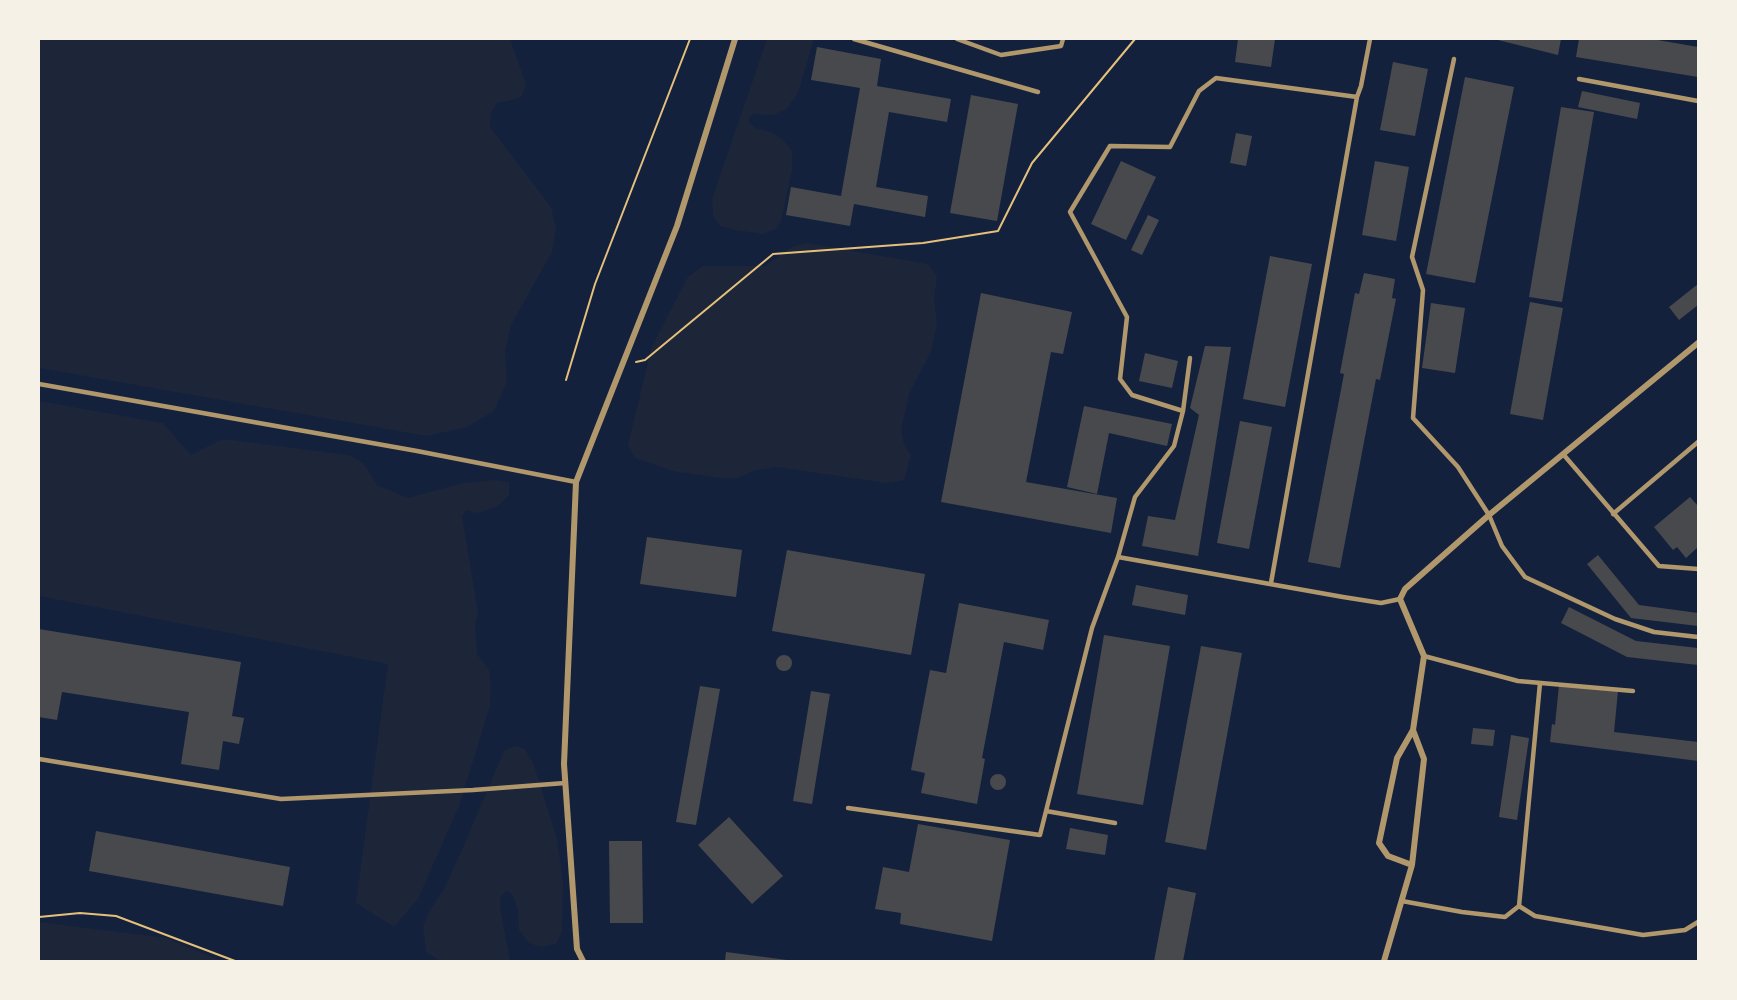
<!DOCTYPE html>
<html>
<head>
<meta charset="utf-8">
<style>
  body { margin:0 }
  #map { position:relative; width:1737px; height:1000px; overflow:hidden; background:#14213d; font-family:Merriweather,serif }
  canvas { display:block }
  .frame { position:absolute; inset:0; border:40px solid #f6f1e7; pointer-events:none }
</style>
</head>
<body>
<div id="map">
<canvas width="1737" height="1000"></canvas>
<div class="frame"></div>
</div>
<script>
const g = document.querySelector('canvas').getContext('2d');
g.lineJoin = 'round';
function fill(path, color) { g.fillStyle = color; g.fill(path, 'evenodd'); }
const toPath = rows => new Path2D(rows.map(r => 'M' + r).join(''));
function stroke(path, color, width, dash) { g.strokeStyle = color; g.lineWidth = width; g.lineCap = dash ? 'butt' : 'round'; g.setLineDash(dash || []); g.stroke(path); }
const green = toPath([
  [39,39,510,39,526,84,522,96,509,101,497,103,491,113,490,127,551,207,556,228,552,252,511,325,505,351,507,382,494,411,467,427,427,436,39,368],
  [767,39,814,39,798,93,787,109,773,115,753,114,749,118,749,122,755,128,771,132,782,139,792,151,792,170,781,221,776,229,763,234,735,230,720,226,713,215,712,199],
  [806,243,928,264,937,276,934,300,937,323,931,352,910,391,901,430,904,445,911,455,904,480,887,483,777,467,753,471,738,478,721,478,673,471,635,458,628,445,652,346,688,277,703,266,765,266,791,247],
  [39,401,163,423,191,455,223,439,349,455,364,464,377,485,408,498,463,483,495,480,509,482,509,495,498,506,478,513,466,510,462,516,478,612,475,625,477,654,489,670,491,688,490,706,459,806,418,899,394,927,356,903,388,664,39,596],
  [515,746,525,749,534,765,557,839,563,882,562,932,556,944,541,947,529,943,519,930,518,911,513,895,506,891,500,898,500,907,510,961,440,961,426,952,423,926,430,910,444,889,461,852,504,751],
  [39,922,166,938,222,961,39,961]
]);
const building = toPath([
  [1238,39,1275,39,1271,67,1235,62],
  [1494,39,1561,39,1558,55],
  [1579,39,1652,39,1698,47,1698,77,1576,57],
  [817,47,881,59,877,86,951,99,947,122,889,112,876,187,928,196,925,217,854,204,850,226,786,215,791,187,841,196,860,88,811,80],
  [1393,62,1428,69,1415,136,1380,130],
  [1465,77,1514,87,1475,283,1426,274],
  [1582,91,1640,103,1637,119,1578,107],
  [971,95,1018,104,997,221,950,213],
  [1561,107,1594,112,1562,302,1529,297],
  [1236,133,1252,136,1246,166,1230,163],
  [1121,161,1156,177,1126,240,1091,224],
  [1375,161,1409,167,1396,241,1362,235],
  [1148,215,1159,220,1142,255,1131,250],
  [1270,256,1312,264,1285,407,1243,399],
  [1364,273,1395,279,1392,298,1396,299,1380,380,1376,379,1340,568,1308,562,1344,374,1340,373,1355,293,1359,294],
  [1698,284,1698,305,1679,320,1669,307],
  [981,293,1072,312,1063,354,1051,352,1026,482,1117,498,1111,533,941,502],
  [1530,302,1563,308,1543,420,1510,414],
  [1431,303,1465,308,1455,373,1422,368],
  [1205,346,1231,347,1198,556,1142,546,1148,516,1175,520,1199,415,1190,408],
  [1145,353,1178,361,1172,388,1139,381],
  [1084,406,1172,424,1167,446,1109,433,1097,494,1067,487],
  [1240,421,1272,427,1249,549,1217,543],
  [1690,497,1698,506,1698,547,1686,558,1677,547,1673,550,1654,527],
  [647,537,742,550,736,597,640,584],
  [787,550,925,574,911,655,772,631],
  [1598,555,1639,605,1698,613,1698,626,1631,618,1587,564],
  [1136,585,1188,595,1185,615,1132,605],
  [959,603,1049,620,1043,650,1004,642,982,758,985,759,977,804,921,793,925,773,911,770,930,670,946,673],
  [1569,607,1636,641,1698,648,1698,665,1627,657,1561,623],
  [39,629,241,662,232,716,244,718,239,744,223,741,219,770,181,764,189,712,62,692,57,720,39,717],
  [1104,635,1170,646,1143,805,1077,794],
  [1201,646,1242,653,1206,850,1165,842],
  '776 663a8 8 0 1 1 16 0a8 8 0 1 1-16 0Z',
  [1559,685,1618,691,1614,732,1698,742,1698,761,1550,742,1552,724,1555,725],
  [700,686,720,689,696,825,676,822],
  [811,691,830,694,812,804,793,801],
  [1473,728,1495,730,1493,746,1471,744],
  [1511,735,1529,738,1517,820,1499,817],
  '990 782a8 8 0 1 1 16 0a8 8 0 1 1-16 0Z',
  [729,817,783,876,752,904,698,845],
  [918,824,1010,840,992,941,900,924,901,913,875,909,883,867,909,872],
  [1070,828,1108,835,1105,855,1066,849],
  [96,831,290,867,283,906,89,871],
  [609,841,642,841,643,923,610,923],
  [1168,887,1196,893,1183,961,1154,961],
  [726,952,787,960,787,961,725,961]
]);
const path = toPath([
  [636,362,645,360,773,254,923,243,998,231,1032,163,1135,39],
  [566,380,595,284,690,39],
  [39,917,80,913,116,916,235,961]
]);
const service = toPath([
  [854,39,1038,92],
  [957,39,1001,55,1061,46,1063,39],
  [1454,59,1412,257,1423,290,1413,418,1458,467,1489,515,1502,546,1525,577,1615,619,1654,632,1698,637],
  [1579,79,1698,101],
  [1357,97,1361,86,1370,39],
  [39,384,417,451,576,482],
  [1183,411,1132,395,1120,379,1127,317,1070,212,1110,146,1170,147,1199,91,1216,78,1357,97,1271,583],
  [1563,454,1659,566,1698,569],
  [1613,514,1698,442],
  [1118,557,1343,597,1381,603,1400,599],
  [1424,656,1518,681,1633,691],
  [1540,683,1519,906,1535,916,1643,935,1685,930,1698,922],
  [39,759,281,799,473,790,565,783],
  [848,808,1040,835,1092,628,1118,557,1135,497,1174,446,1183,411,1190,358],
  [1046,811,1115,823],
  [1402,901,1462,912,1505,917,1519,906]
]);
const minor = toPath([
  [1412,865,1424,759,1413,730],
  [583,961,577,949,564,764,576,482,677,226,735,39],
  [1384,961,1412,865,1388,856,1379,843,1397,758,1413,730,1424,656,1400,599,1405,589,1489,515,1698,343]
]);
fill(green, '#1d2539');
fill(building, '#48494c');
stroke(path, '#e5c07b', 2);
stroke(service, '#b1986c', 4.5);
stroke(minor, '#b1986c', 6);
</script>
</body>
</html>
